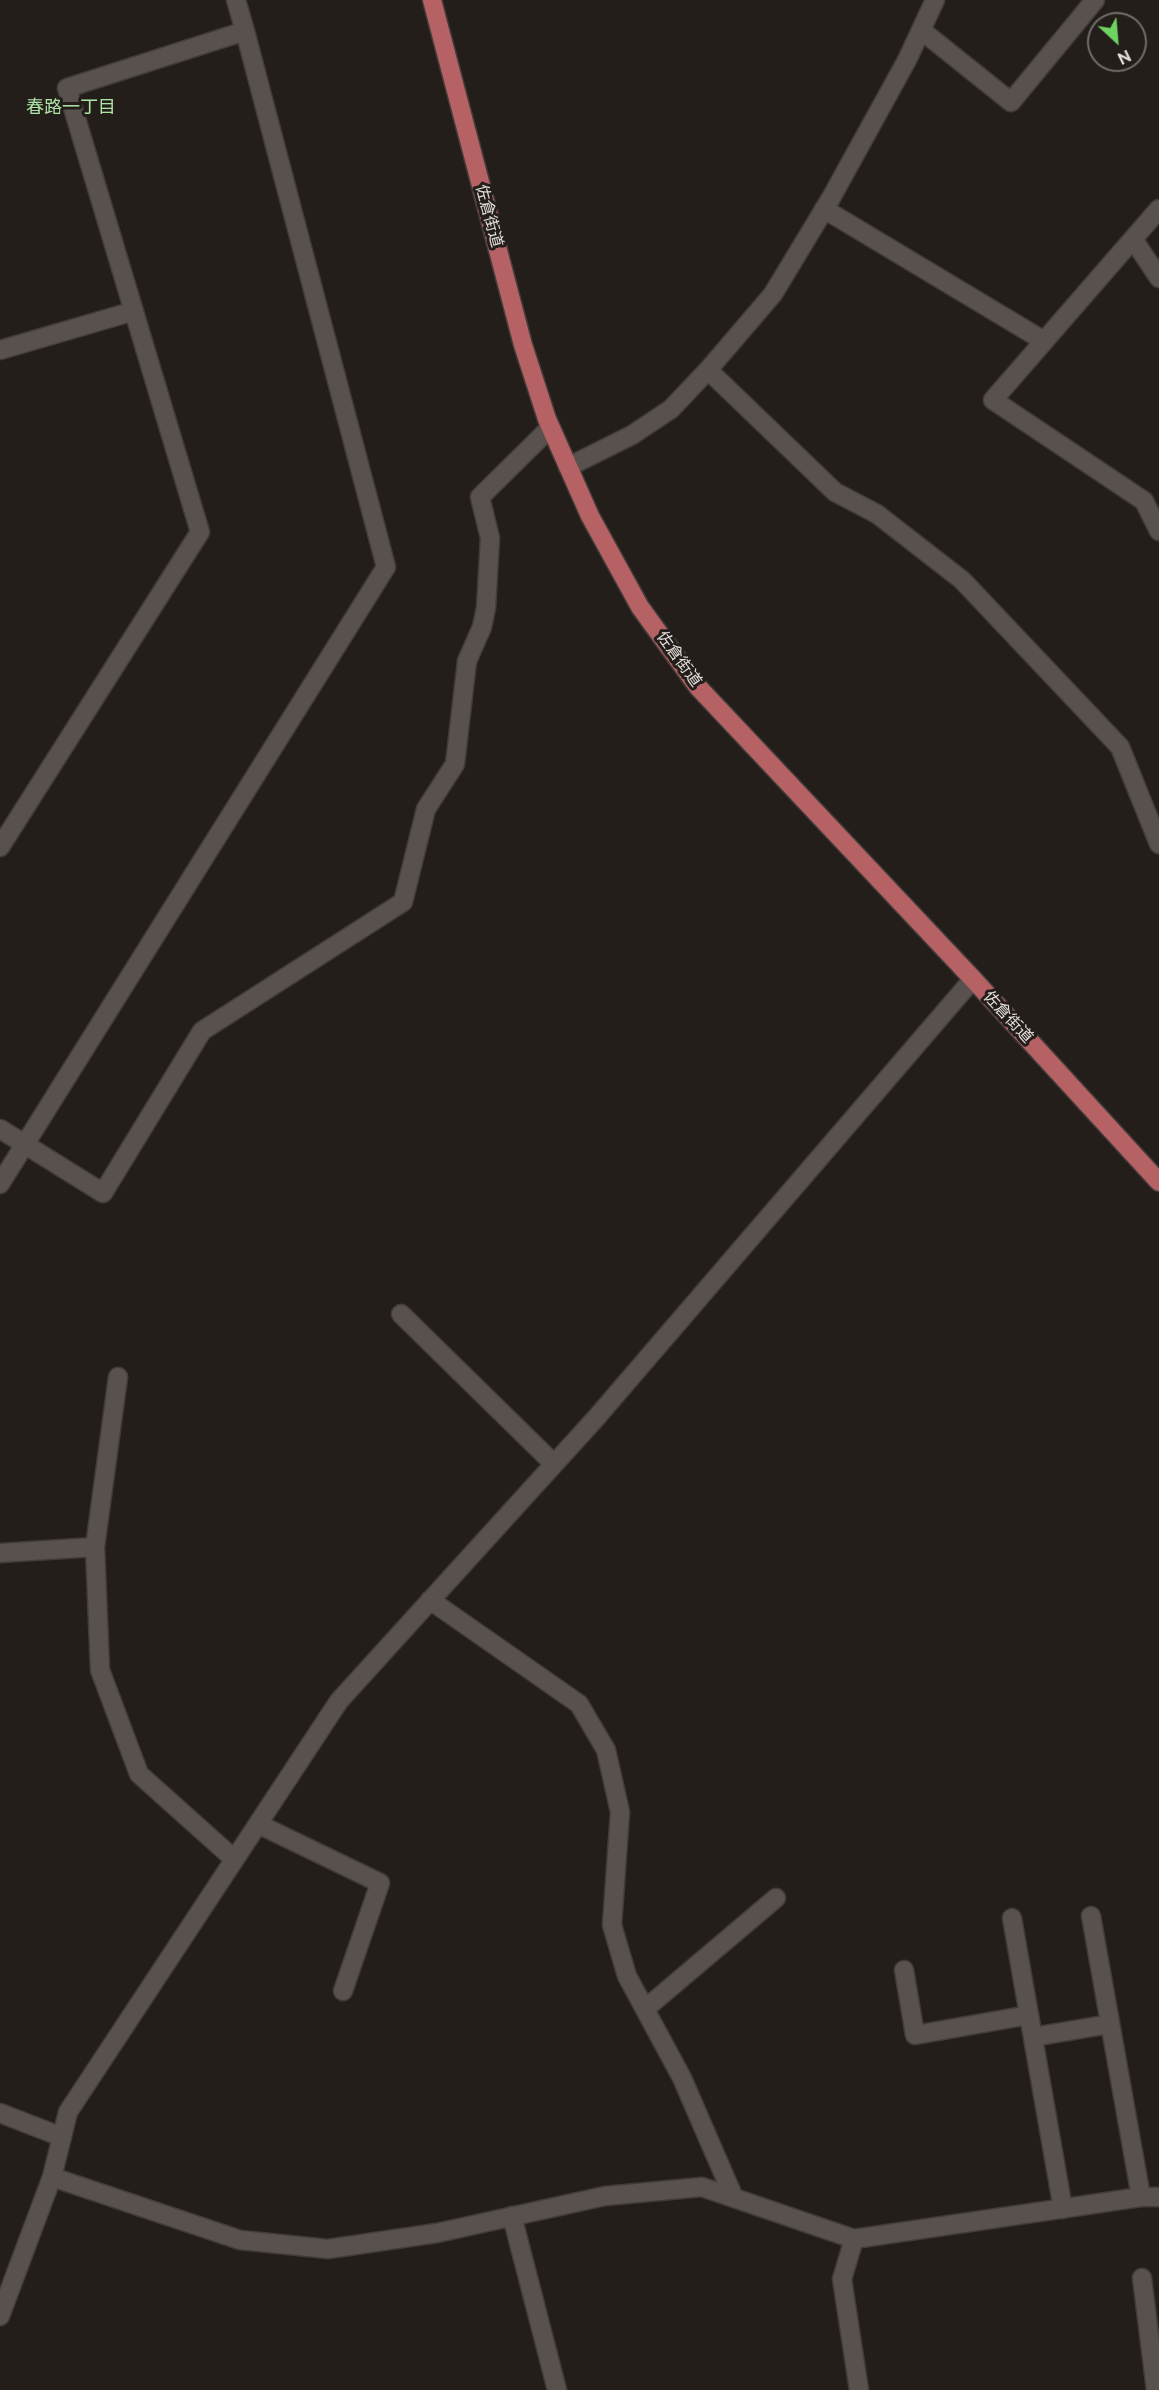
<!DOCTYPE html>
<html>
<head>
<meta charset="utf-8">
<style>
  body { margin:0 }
  #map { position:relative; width:1159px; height:2390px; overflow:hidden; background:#241e1b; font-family:Raleway,sans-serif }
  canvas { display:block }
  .north { position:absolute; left:1087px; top:12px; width:60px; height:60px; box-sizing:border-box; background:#241e1b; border:2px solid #716b69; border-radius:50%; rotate:154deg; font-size:16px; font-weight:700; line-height:24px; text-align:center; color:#e4dfdd }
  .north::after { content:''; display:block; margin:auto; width:21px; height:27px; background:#6ed360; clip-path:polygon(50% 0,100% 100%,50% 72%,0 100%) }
</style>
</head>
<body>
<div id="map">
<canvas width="1159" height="2390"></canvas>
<div class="north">N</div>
</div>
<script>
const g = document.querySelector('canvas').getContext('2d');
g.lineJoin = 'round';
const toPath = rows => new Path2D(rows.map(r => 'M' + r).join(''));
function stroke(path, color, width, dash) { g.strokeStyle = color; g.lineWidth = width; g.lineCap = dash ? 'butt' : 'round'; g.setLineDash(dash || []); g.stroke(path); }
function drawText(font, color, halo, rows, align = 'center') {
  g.font = font + ' Raleway,"Noto Sans JP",sans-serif'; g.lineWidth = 6; g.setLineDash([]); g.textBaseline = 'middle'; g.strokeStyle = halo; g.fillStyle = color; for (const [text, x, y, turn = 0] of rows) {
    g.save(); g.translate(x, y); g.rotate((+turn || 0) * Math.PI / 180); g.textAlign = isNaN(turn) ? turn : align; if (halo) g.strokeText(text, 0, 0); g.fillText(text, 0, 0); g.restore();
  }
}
const minor = toPath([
  [236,0,245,31],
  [935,0,907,60,831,198,773,294,708,370,835,492,877,514,962,580,1120,747,1159,844],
  [921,30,1011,102,1095,0],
  [824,209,1044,341],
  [1159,209,993,400,1144,501,1159,531],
  [1133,239,1159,278],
  [0,350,134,311],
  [568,467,632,435,671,409,708,370],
  [0,847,200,532,67,88,245,31,386,567,0,1184],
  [973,979,596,1418,339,1701,68,2112,52,2177,240,2240,328,2249,437,2233,605,2196,702,2187,854,2239,1141,2197,1159,2197],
  [0,1129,103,1193,202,1031,403,902,426,809,455,764,467,661,482,627,486,608,490,538,480,497,550,428],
  [401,1314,554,1464],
  [118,1377,95,1547,100,1670,139,1774,234,1859],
  [0,1553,95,1547],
  [430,1600,579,1704,606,1750,620,1812,612,1925,627,1976,682,2078,734,2198],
  [258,1824,380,1883,343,1991],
  [1091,1916,1141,2197],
  [1012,1918,1063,2209],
  [904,1970,915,2035,1029,2015],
  [645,2009,776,1898],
  [1033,2037,1110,2024],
  [0,2113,62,2137],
  [512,2216,557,2390],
  [854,2239,842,2279,859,2390],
  [1142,2278,1156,2390],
  [0,2316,52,2177]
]);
const major = toPath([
  [432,0,523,345,547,419,590,516,640,607,698,687,973,979,1159,1182]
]);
const streetNames = [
  ["佐倉街道",489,216,75],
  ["佐倉街道",679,659,54],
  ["佐倉街道",1008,1017,47]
];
const neighbourhoodNames = [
  ["春路一丁目",71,108]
];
stroke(minor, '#413c3a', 21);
stroke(major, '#413c3a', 21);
stroke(minor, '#59514d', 18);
stroke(major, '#b66163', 18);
drawText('16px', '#e4dfdd', '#241e1b', streetNames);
drawText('18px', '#aee4a6', '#241e1b', neighbourhoodNames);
</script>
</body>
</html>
